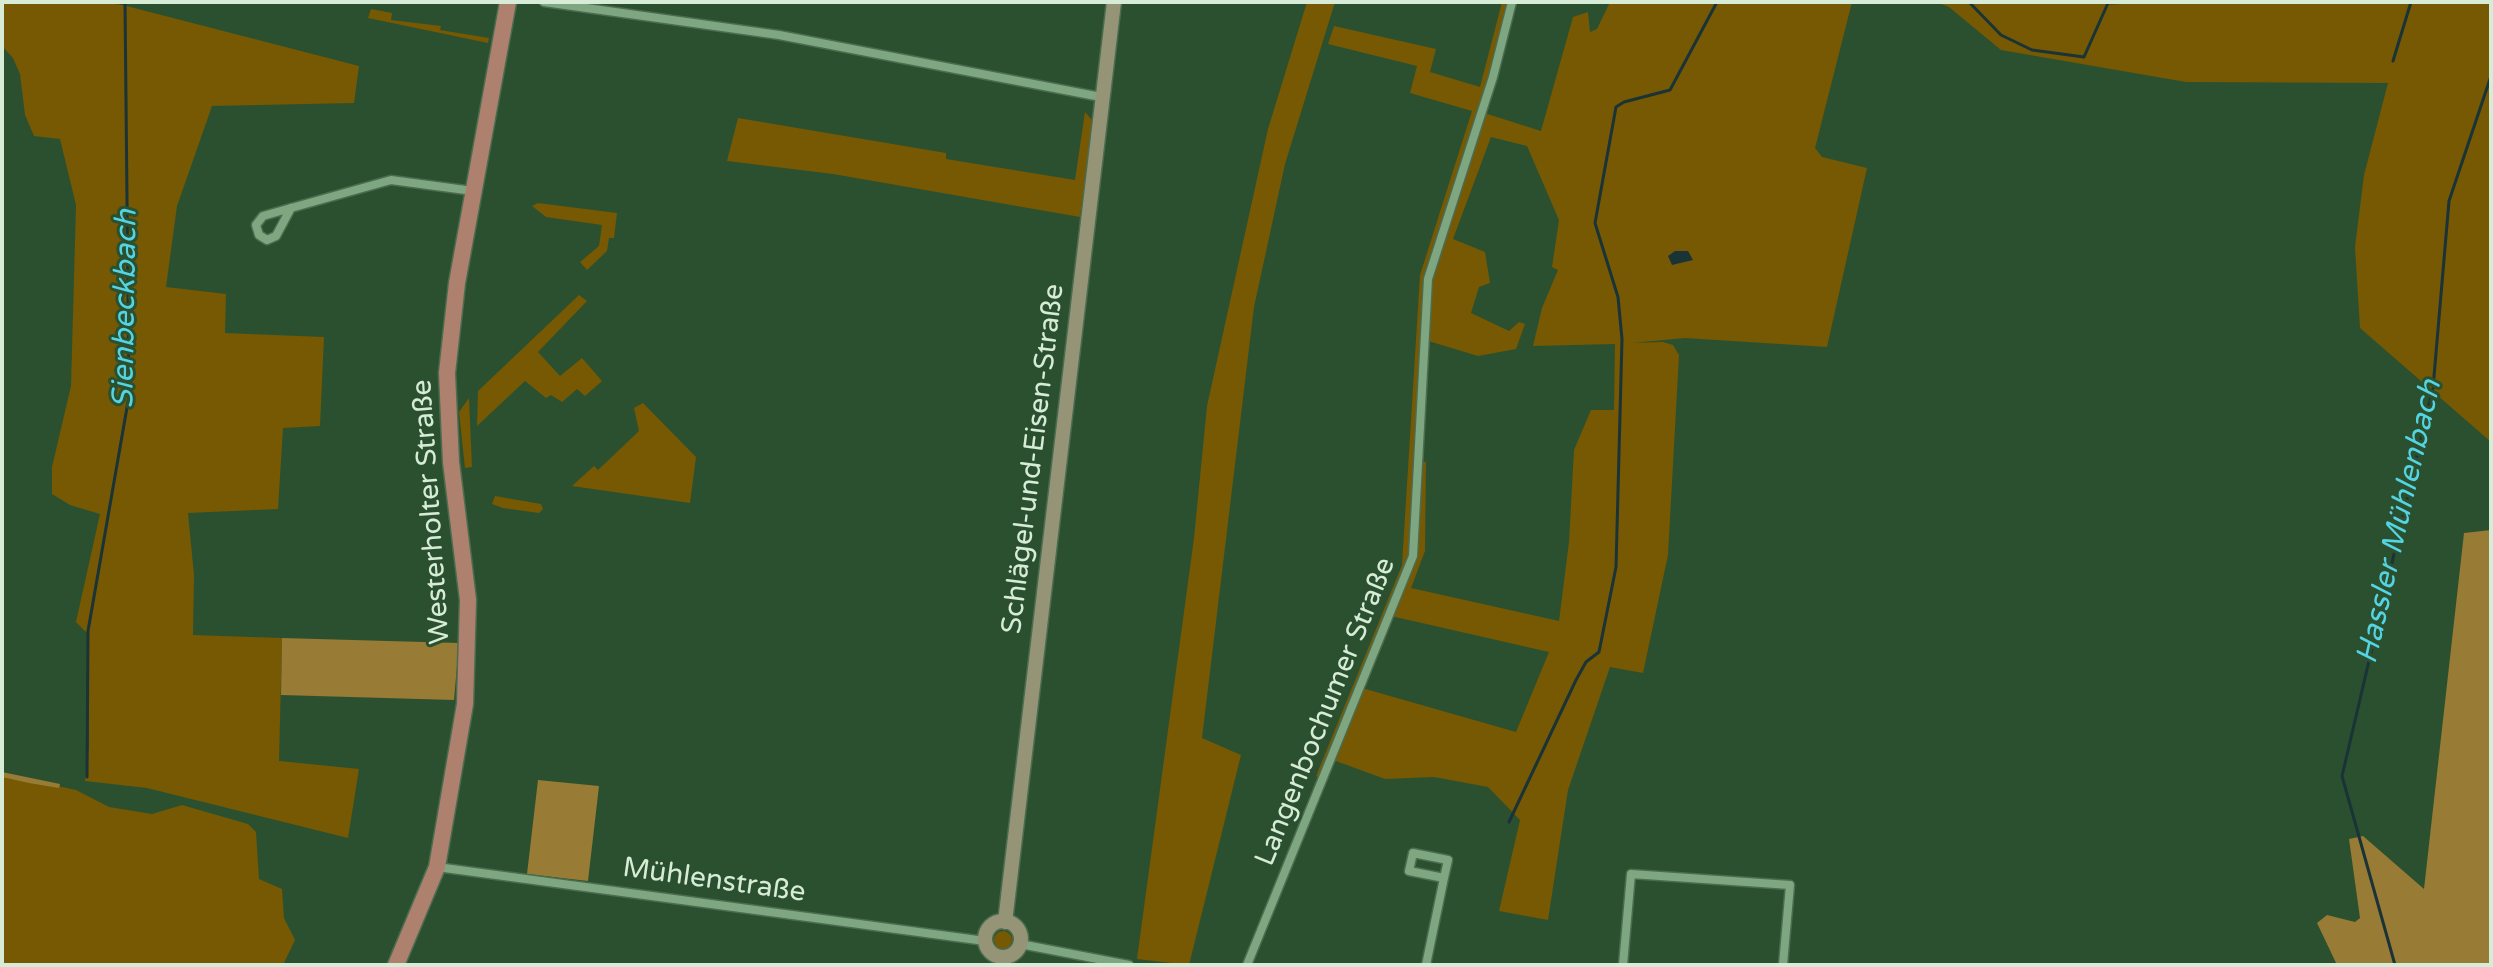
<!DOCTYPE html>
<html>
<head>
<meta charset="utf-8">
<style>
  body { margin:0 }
  #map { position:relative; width:2493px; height:967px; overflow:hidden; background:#2b502f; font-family:"Varela Round",sans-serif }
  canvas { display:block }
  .frame { position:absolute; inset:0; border:4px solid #d7ecd7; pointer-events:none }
</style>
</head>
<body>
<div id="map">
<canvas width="2493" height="967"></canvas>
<div class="frame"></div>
</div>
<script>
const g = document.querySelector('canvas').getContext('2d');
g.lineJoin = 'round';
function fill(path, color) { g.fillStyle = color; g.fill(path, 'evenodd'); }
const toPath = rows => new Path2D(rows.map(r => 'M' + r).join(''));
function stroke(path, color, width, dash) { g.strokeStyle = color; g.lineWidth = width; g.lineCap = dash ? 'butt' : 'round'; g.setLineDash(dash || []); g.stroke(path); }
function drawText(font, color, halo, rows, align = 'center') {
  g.font = font + ' "Varela Round",sans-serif'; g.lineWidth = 6; g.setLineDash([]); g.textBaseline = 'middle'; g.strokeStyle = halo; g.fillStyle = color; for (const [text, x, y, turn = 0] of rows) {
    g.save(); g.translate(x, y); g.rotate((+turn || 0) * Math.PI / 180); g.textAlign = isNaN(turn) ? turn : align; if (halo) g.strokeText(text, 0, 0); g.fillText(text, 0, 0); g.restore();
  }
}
const green = toPath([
  [2,2,111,2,359,66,354,103,212,106,177,206,166,287,226,294,225,333,324,337,320,426,283,428,278,509,188,513,194,575,193,635,282,638,279,761,359,769,348,838,147,788,85,781,89,745,88,634,76,622,100,514,70,505,52,494,52,467,71,386,76,205,60,139,34,136,25,115,20,74,13,58,2,46],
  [1307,2,1335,2,1285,164,1254,307,1202,738,1241,755,1189,965,1137,959,1194,538,1207,406,1268,129],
  [1502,2,1512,2,1481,112,1541,131,1573,17,1588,12,1590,32,1597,29,1610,2,1852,2,1815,148,1822,157,1867,168,1827,347,1685,338,1632,343,1663,342,1673,345,1679,355,1668,555,1643,673,1610,667,1568,790,1548,920,1499,911,1520,820,1488,787,1434,777,1385,779,1333,760,1324,779,1316,776,1402,565,1420,275,1472,111,1410,93,1417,66,1328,44,1334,26,1436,49,1430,72,1480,87],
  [1491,137,1527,146,1559,220,1552,267,1558,270,1542,308,1533,346,1615,344,1614,410,1591,410,1574,450,1569,542,1559,621,1411,588,1425,551,1426,462,1418,461,1425,340,1478,356,1516,349,1525,324,1519,322,1509,331,1471,313,1479,287,1490,283,1485,252,1453,239],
  [1391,616,1549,652,1516,732,1362,688],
  [1936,2,2491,2,2491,442,2360,328,2355,247,2364,175,2388,83,2186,82,2001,50,1949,7],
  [371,9,392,13,391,20,441,26,440,30,489,38,488,43,368,18],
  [1085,112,1093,121,1080,217,833,174,727,161,738,118,946,153,946,159,1075,180],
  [538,203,617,213,614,238,609,238,607,251,587,270,580,262,599,246,602,225,546,217,532,206],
  [579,295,587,301,538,352,560,376,582,358,602,381,585,396,577,389,562,402,551,395,546,398,525,381,477,426,478,391],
  [469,398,472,467,465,468,459,412],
  [643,403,696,457,690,503,572,486,594,466,598,470,639,431,634,408],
  [495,496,541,504,543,509,539,513,503,508,492,504],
  [2,774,76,790,109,807,152,814,182,805,248,824,256,832,259,879,282,889,284,918,295,940,283,965,2,965],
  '994 940a9 9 0 1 1 18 0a9 9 0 1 1-18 0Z'
]);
const forest = toPath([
  [2491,530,2491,965,2337,965,2317,923,2327,915,2355,922,2360,918,2349,839,2363,836,2424,889,2464,533],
  [282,638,459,643,454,700,281,695],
  [2,772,60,784,59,788,29,783,2,777],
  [538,780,599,786,588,881,527,874]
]);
const water = toPath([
  [1675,251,1688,251,1693,260,1672,265,1668,256]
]);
const stream = toPath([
  [1969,2,2001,35,2032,50,2084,57,2108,3,2136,2],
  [2393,61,2411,2],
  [87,777,88,631,129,396,125,3,104,2],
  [1509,822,1576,680,1586,662,1599,652,1616,567,1622,339,1618,297,1595,223,1616,107,1624,102,1670,90,1717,2],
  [2395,965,2342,776,2433,388,2449,201,2491,76]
]);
const street = toPath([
  [544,2,779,35,1101,97],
  [291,208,276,236,267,240,259,235,256,225,263,216,291,208,391,180,473,191],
  [437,867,985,941],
  [1020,944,1129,965],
  [1247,965,1413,556,1428,279,1493,77,1512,2],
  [1426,965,1444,878,1448,860,1413,853,1409,871,1444,878],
  [1623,965,1631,874,1790,885,1783,965]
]);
const secondary = toPath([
  '985 939a18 18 0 1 1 36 0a18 18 0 1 1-36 0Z',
  [1005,922,1114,2]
]);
const primary = toPath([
  [396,965,437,867,465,704,468,600,451,462,447,373,457,283,508,2]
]);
const streetNames = [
  ["Schlägel-und-Eisen-Straße",1034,459,-83],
  ["Westerholter Straße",432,512,-94],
  ["Langenbochumer Straße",1326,712,-68],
  ["Mühlenstraße",714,881,8]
];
const waterNames = [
  ["Sienbeckbach",126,309,-89],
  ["Hassler Mühlenbach",2400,522,-77]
];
fill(green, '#765902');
fill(forest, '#987b35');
fill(water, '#1a3337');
stroke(stream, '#1a3337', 3);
stroke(street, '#4c6c4f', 11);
stroke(secondary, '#4c6c4f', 17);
stroke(primary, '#4c6c4f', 19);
stroke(street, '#7ea680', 8);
stroke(secondary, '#969477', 14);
stroke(primary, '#ad816d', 16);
drawText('28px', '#d7ecd7', '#2b502f', streetNames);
drawText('italic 30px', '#54d4e3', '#2b502f', waterNames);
</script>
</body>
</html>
